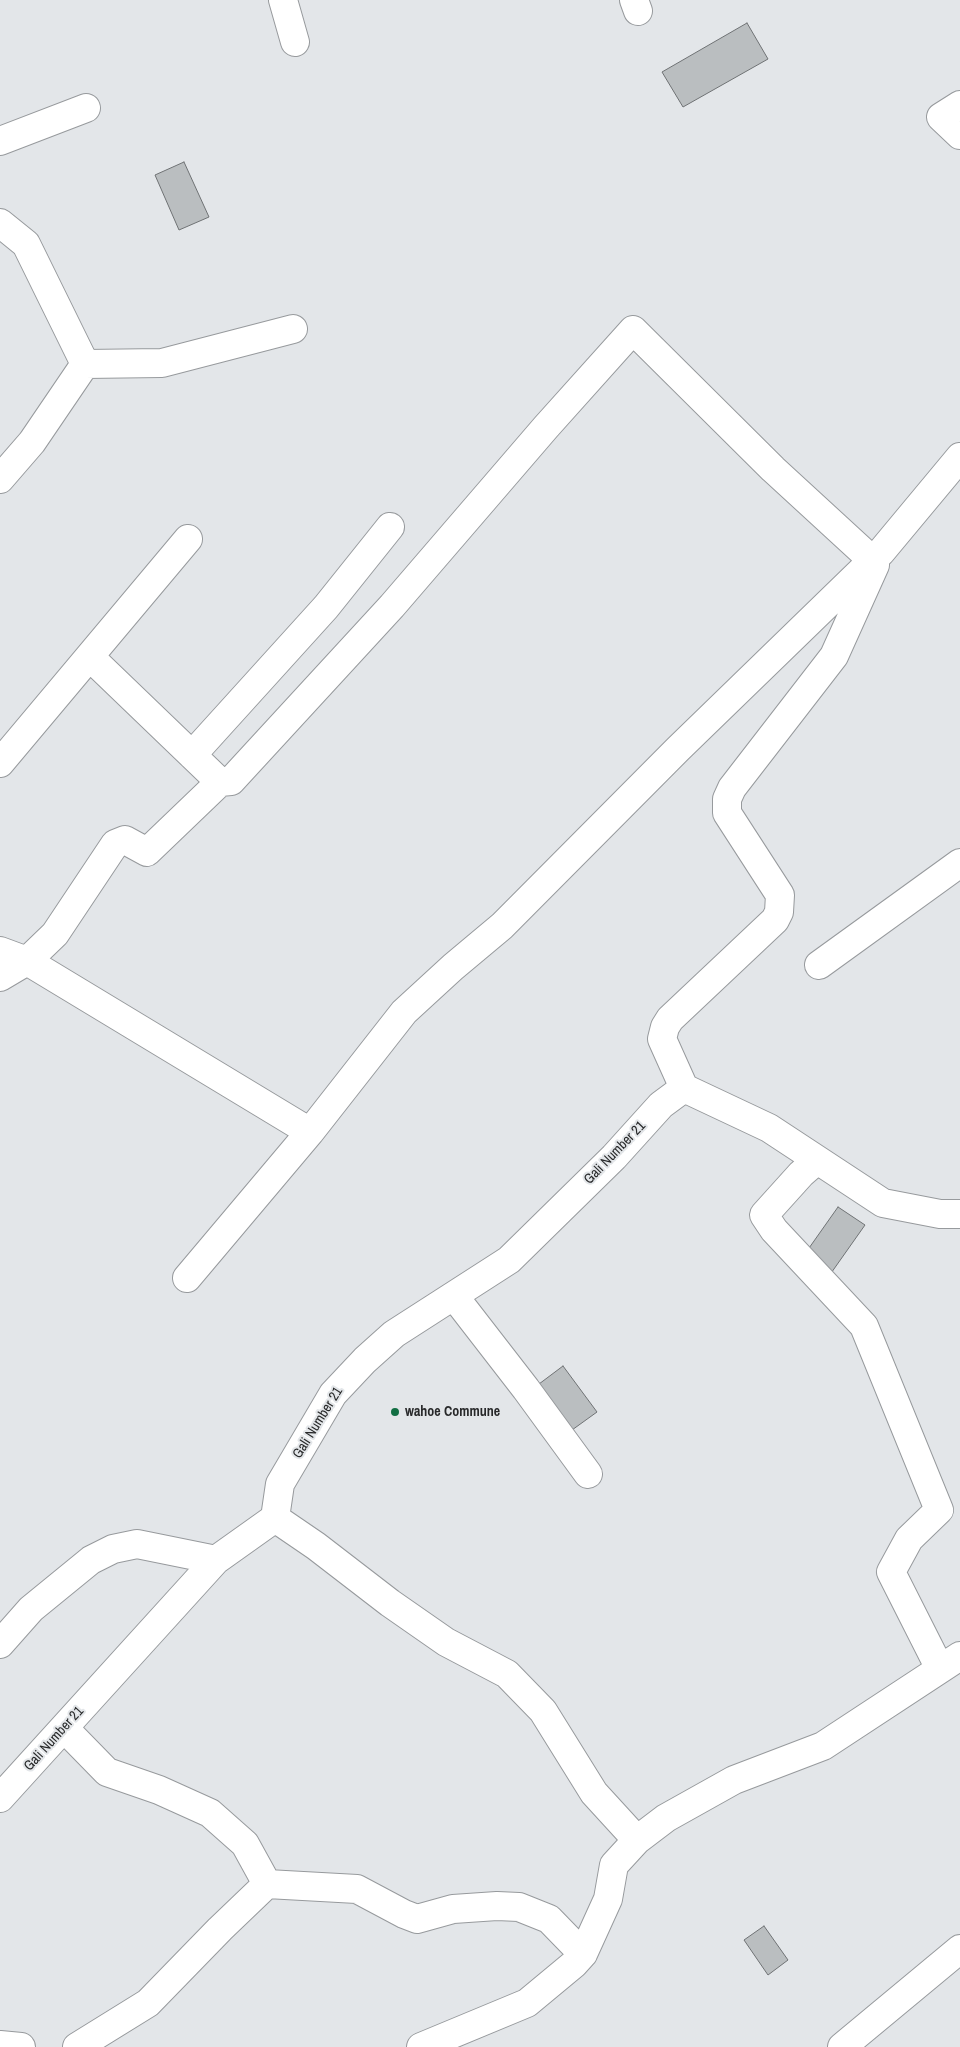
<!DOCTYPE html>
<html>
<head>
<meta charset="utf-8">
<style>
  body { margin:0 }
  canvas { display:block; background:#e3e6e9 }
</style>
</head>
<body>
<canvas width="960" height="2047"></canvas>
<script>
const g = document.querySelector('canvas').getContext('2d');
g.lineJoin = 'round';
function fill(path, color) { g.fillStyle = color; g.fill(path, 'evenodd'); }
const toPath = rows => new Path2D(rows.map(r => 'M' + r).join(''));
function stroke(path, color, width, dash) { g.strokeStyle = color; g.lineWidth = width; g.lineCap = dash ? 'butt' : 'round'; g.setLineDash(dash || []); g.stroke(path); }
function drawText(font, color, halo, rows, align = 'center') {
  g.font = font + ' "Archivo Narrow",sans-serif'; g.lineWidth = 4; g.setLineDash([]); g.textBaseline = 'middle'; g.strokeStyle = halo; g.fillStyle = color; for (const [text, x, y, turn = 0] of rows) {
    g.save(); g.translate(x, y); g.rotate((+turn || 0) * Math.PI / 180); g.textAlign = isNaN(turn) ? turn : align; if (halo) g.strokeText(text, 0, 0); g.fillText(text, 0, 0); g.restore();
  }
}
const building = toPath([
  [747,23,768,59,683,107,662,72,747,23],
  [184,162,209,217,179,230,155,175,184,162],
  [838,1207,865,1225,829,1276,802,1258,838,1207],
  [563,1366,597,1412,572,1430,539,1384,563,1366],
  [764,1926,788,1960,768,1975,744,1940,764,1926]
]);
const street = toPath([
  [283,0,295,42],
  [634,0,638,11],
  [960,105,941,117,960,135],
  [0,141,86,108],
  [0,223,26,244,85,364,162,363,293,329],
  [0,479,32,442,85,364],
  [875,565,834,656,732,788,727,799,727,813,780,895,779,912,775,920,670,1019,665,1027,662,1039,684,1088,769,1128,883,1203,940,1214,960,1214],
  [90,657,220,782,231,781,392,606,546,427,633,330,773,469,872,560],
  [192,755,326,607,390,527],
  [0,763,188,539],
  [220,782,147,852,125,840,115,844,55,934,27,961,310,1132],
  [0,951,27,961,0,977],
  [819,965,960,863],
  [817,1160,801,1174,764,1215,774,1230,864,1326,939,1510,909,1539,891,1572,940,1669],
  [187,1278,310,1132,404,1012,453,967,502,926,678,749,881,552,960,457],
  [454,1296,526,1389,588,1474],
  [275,1518,316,1546,390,1603,446,1642,507,1674,543,1711,594,1793,637,1840],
  [0,1644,31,1609,91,1560,113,1549,137,1544,216,1560],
  [64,1728,107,1772,159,1790,210,1813,245,1844,267,1884,357,1889,404,1914,417,1919,453,1909,497,1906,519,1907,549,1919,583,1954],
  [0,1798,216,1560,275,1518,280,1484,333,1394,365,1360,394,1334,509,1260,614,1157,661,1105,684,1088],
  [0,2045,21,2047],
  [77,2047,148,2003,220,1929,267,1884],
  [421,2047,527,2003,574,1964,583,1954,608,1899,614,1865,637,1840,666,1818,734,1780,823,1746,960,1656],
  [842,2047,960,1949]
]);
const markers = [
  [395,1412,5,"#126e43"]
];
const streetNames = [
  ["Gali Number 21",615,1153,-46],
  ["Gali Number 21",318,1423,-58],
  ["Gali Number 21",54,1739,-48]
];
const poiNames = [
  ["wahoe Commune",405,1412]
];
fill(building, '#babec0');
stroke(building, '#6f7274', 1);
stroke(street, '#979a9d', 30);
stroke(street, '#fff', 28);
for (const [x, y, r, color] of markers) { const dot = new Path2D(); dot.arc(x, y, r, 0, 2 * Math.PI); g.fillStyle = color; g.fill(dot); stroke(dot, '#e3e6e9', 2); }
drawText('14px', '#28292a', '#e3e6e9', streetNames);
drawText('bold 14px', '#28292a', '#e3e6e9', poiNames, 'left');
</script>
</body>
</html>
